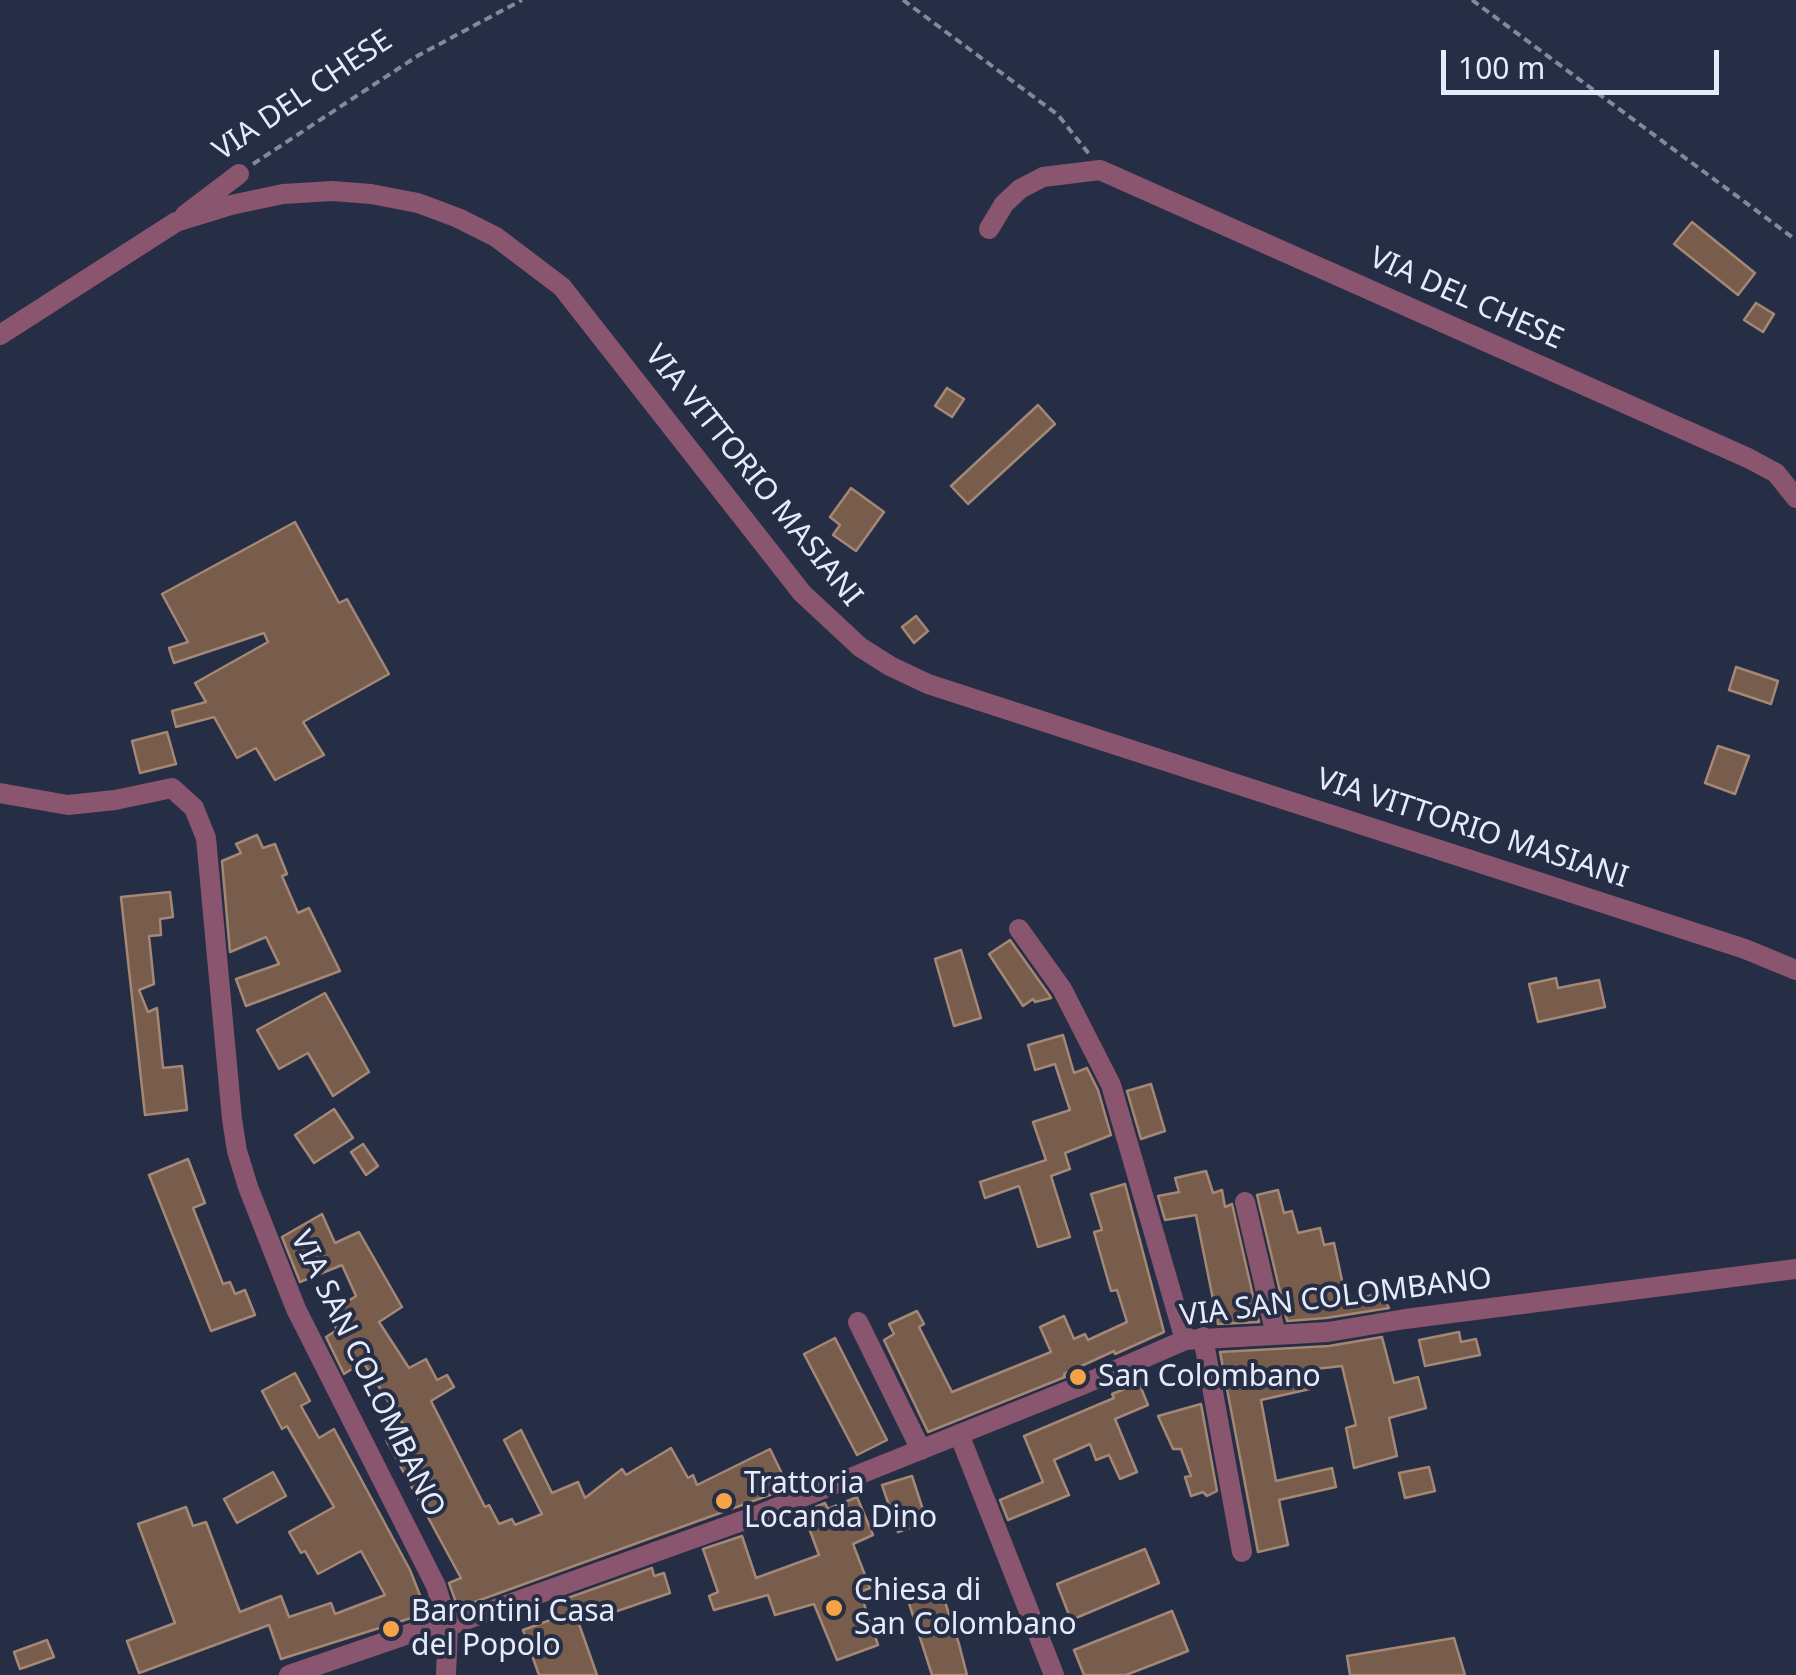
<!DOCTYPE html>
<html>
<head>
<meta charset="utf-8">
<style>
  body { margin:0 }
  #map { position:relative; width:1796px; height:1675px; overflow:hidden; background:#262e45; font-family:"Noto Sans",sans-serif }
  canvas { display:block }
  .scale { position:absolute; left:1441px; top:50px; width:278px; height:45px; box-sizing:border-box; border:5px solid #e5ebfa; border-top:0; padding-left:12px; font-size:30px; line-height:35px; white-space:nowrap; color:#e5ebfa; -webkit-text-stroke:8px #262e45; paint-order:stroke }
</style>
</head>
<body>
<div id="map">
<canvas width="1796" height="1675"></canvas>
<div class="scale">100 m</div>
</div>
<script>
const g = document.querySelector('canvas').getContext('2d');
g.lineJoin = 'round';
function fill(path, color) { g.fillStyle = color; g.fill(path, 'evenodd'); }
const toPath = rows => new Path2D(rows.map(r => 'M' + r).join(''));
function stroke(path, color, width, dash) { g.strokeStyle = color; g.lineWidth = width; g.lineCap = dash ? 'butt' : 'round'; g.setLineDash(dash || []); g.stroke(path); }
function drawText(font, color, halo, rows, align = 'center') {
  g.font = font + ' "Noto Sans",sans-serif'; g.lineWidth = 8; g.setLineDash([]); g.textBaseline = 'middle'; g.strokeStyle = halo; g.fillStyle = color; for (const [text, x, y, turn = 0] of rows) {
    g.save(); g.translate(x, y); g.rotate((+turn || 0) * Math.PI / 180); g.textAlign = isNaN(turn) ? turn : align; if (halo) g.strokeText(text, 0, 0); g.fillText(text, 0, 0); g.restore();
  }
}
const building = toPath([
  [1692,222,1755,273,1738,295,1674,244,1692,222],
  [1756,303,1774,314,1763,332,1744,320,1756,303],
  [947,388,964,399,952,417,935,406,947,388],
  [1038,405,1055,424,968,504,951,486,1038,405],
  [851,488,884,512,856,551,833,535,840,525,830,517,851,488],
  [295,522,339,603,347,599,389,674,303,722,324,755,275,780,256,748,237,758,214,717,176,727,172,711,206,702,195,683,268,642,264,633,174,663,169,648,188,642,162,594,295,522],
  [916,616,928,631,914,643,902,627,916,616],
  [1736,667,1778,681,1771,704,1729,690,1736,667],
  [167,732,176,764,140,773,132,741,167,732],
  [1718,746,1749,756,1735,794,1705,783,1718,746],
  [257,835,263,848,275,844,287,874,282,876,298,913,309,908,340,971,246,1006,236,979,279,964,266,937,230,952,222,861,241,853,236,844,257,835],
  [170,892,173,917,160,919,161,935,149,936,154,984,139,990,148,1012,157,1008,163,1068,182,1066,187,1110,145,1115,121,897,170,892],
  [1010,940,1050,996,1051,998,1035,1002,1033,999,1023,1006,989,954,1010,940],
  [961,950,981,1018,954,1026,935,959,961,950],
  [1556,978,1558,988,1599,980,1605,1007,1538,1022,1529,984,1556,978],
  [325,993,369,1072,333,1096,308,1053,279,1069,257,1030,325,993],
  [1063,1035,1074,1073,1087,1068,1098,1090,1111,1135,1065,1153,1070,1169,1051,1176,1070,1237,1038,1247,1019,1186,985,1198,980,1182,1046,1160,1033,1122,1070,1110,1055,1064,1035,1070,1028,1045,1063,1035],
  [1151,1084,1165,1131,1141,1139,1127,1091,1151,1084],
  [334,1109,353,1138,314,1163,295,1135,334,1109],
  [363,1144,378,1166,366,1175,351,1152,363,1144],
  [188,1159,205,1203,193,1208,223,1284,230,1282,235,1294,245,1290,255,1315,211,1331,149,1175,188,1159],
  [1206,1171,1213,1193,1222,1190,1225,1207,1232,1204,1259,1322,1218,1324,1196,1215,1165,1220,1158,1196,1179,1192,1175,1178,1206,1171],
  [1125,1184,1164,1332,1115,1354,1114,1351,1064,1374,1065,1377,928,1432,884,1340,894,1334,889,1324,917,1311,924,1324,919,1327,952,1392,1051,1352,1040,1327,1064,1316,1074,1339,1085,1334,1088,1340,1127,1322,1117,1290,1111,1291,1094,1232,1102,1230,1091,1194,1125,1184],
  [1278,1190,1284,1213,1292,1211,1298,1233,1320,1228,1324,1245,1334,1243,1347,1304,1380,1292,1389,1308,1326,1318,1287,1321,1257,1195,1278,1190],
  [322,1214,335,1243,359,1232,402,1307,379,1322,409,1368,426,1359,437,1380,447,1375,454,1387,431,1401,485,1507,489,1505,499,1524,512,1519,515,1525,542,1514,504,1440,521,1430,552,1493,578,1482,585,1498,622,1469,626,1475,671,1448,688,1478,693,1475,697,1485,770,1449,789,1488,458,1608,449,1583,461,1578,386,1440,406,1429,363,1362,344,1374,326,1337,337,1330,328,1314,356,1296,342,1265,300,1282,282,1237,322,1214],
  [1459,1332,1461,1342,1476,1339,1480,1355,1425,1366,1419,1340,1459,1332],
  [1382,1337,1394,1383,1418,1377,1426,1408,1389,1418,1397,1456,1354,1468,1346,1428,1356,1425,1342,1366,1306,1370,1310,1389,1261,1400,1276,1481,1332,1468,1336,1487,1279,1500,1288,1545,1258,1552,1220,1352,1329,1346,1382,1337],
  [835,1338,887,1440,857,1455,804,1354,835,1338],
  [295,1373,310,1401,301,1406,319,1438,334,1429,410,1570,427,1613,281,1659,269,1625,139,1673,127,1641,175,1623,138,1524,186,1507,193,1526,206,1522,240,1612,281,1596,289,1617,331,1603,335,1614,385,1595,361,1551,318,1574,305,1551,301,1553,289,1532,334,1507,287,1426,282,1429,262,1391,295,1373],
  [1139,1383,1148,1405,1115,1419,1137,1472,1120,1479,1109,1455,1096,1460,1090,1444,1054,1460,1069,1495,1008,1520,1000,1500,1043,1482,1024,1436,1114,1398,1112,1394,1139,1383],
  [1201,1404,1217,1491,1207,1496,1203,1492,1191,1496,1185,1477,1191,1476,1181,1449,1173,1449,1158,1416,1201,1404],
  [1429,1467,1435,1491,1405,1498,1399,1473,1429,1467],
  [273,1472,286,1496,237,1523,224,1499,273,1472],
  [912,1476,927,1522,898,1532,882,1485,912,1476],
  [857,1497,873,1535,853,1544,870,1588,860,1592,878,1645,837,1660,814,1604,775,1615,768,1595,714,1610,709,1596,718,1592,703,1549,742,1536,756,1578,819,1555,803,1512,825,1503,828,1509,857,1497],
  [1145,1549,1159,1583,1071,1620,1057,1584,1145,1549],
  [652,1568,654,1576,664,1573,670,1593,579,1624,597,1675,539,1675,523,1630,556,1618,551,1604,652,1568],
  [939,1584,959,1644,967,1675,932,1675,906,1594,939,1584],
  [1172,1611,1188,1651,1126,1675,1084,1675,1074,1650,1172,1611],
  [1454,1638,1465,1675,1350,1675,1347,1656,1454,1638],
  [47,1640,54,1657,20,1669,14,1652,47,1640]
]);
const path = toPath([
  [903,0,1058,115,1089,154],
  [1472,0,1796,240],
  [253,164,419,55,522,0]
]);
const minor = toPath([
  [185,215,239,174],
  [989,229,1004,204,1020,189,1043,177,1100,170,1748,458,1776,473,1796,498],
  [0,335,176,222,231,205,283,194,332,191,371,194,418,203,458,218,496,237,562,287,802,593,860,647,890,666,928,684,1745,949,1796,970],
  [0,793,68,805,115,800,172,788,194,808,206,838,232,1119,237,1151,248,1187,296,1309,436,1586,448,1626,446,1675],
  [1019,929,1062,989,1111,1085,1185,1340],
  [1245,1202,1276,1335],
  [858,1322,921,1450],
  [1203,1337,1242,1552],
  [959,1434,1054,1675],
  [289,1675,423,1629,448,1626,753,1517,1082,1385,1185,1340,1328,1332,1405,1319,1796,1269]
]);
const markers = [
  [1078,1377,10,"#f6a247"],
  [724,1501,10,"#f6a247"],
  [834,1608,10,"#f6a247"],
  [391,1629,10,"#f6a247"]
];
const streetNames = [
  ["VIA DEL CHESE",303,96,-34],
  ["VIA DEL CHESE",1466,299,24],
  ["VIA VITTORIO MASIANI",753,476,51],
  ["VIA VITTORIO MASIANI",1472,829,18],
  ["VIA SAN COLOMBANO",1336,1298,-7],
  ["VIA SAN COLOMBANO",367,1374,64]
];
const poiNames = [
  ["San Colombano",1098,1377],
  ["Trattoria",744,1484],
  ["Locanda Dino",744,1518],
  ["Chiesa di",854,1591],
  ["San Colombano",854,1625],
  ["Barontini Casa",411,1612],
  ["del Popolo",411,1646]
];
fill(building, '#785d4c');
stroke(building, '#a48775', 2.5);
stroke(path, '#82899c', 4, [8, 5]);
stroke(minor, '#8a556e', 20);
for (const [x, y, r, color] of markers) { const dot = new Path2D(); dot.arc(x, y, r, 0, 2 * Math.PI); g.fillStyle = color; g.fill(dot); stroke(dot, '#262e45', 4); }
drawText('30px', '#e5ebfa', '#262e45', streetNames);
drawText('30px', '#e5ebfa', '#262e45', poiNames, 'left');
</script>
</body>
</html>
